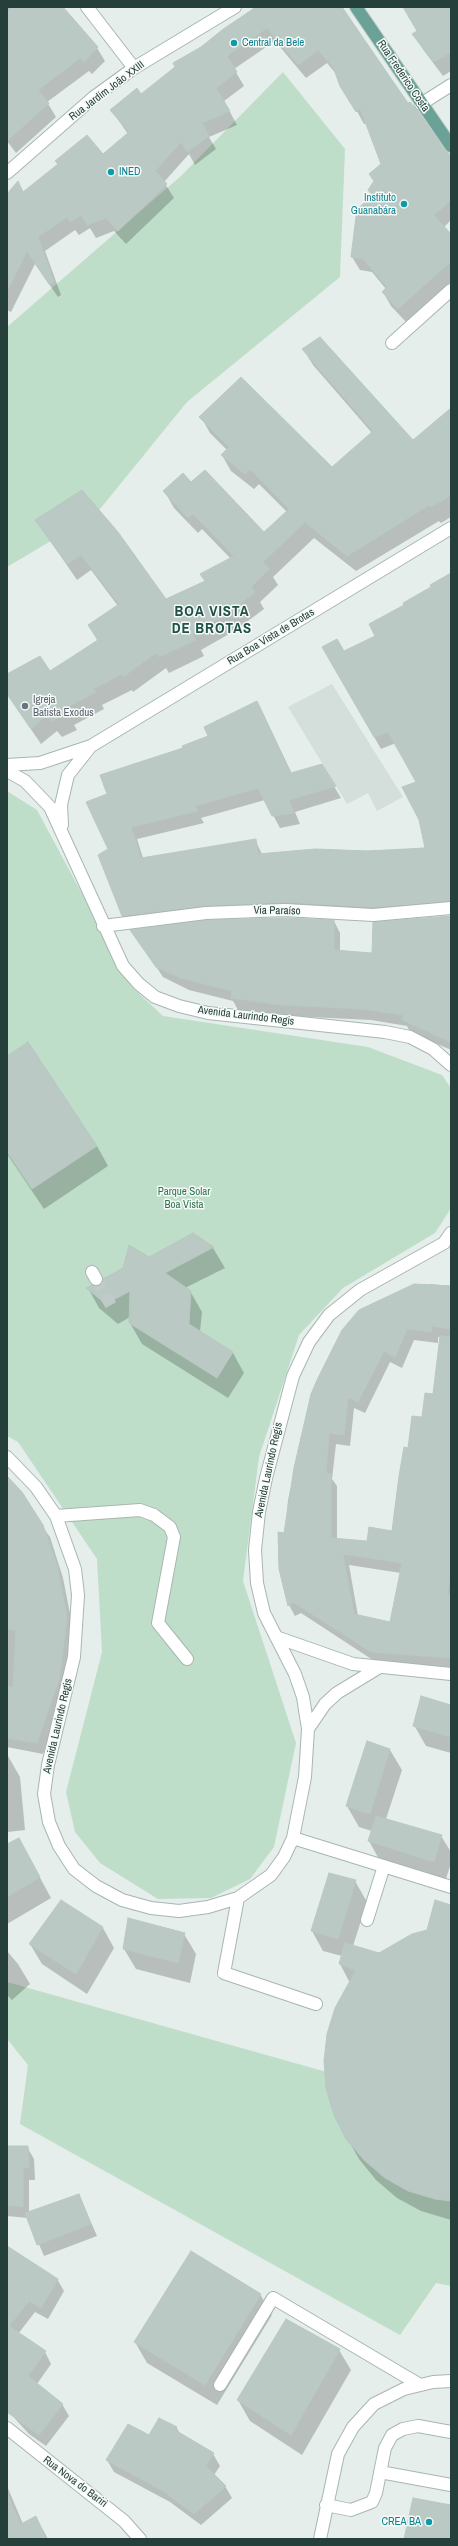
<!DOCTYPE html>
<html>
<head>
<meta charset="utf-8">
<style>
  body { margin:0 }
  #map { position:relative; width:458px; height:2546px; overflow:hidden; background:#e5eeeb; font-family:"Archivo Narrow",sans-serif }
  canvas { display:block }
  .frame { position:absolute; inset:0; border:8px solid #25403a; pointer-events:none }
</style>
</head>
<body>
<div id="map">
<canvas width="458" height="2546"></canvas>
<div class="frame"></div>
</div>
<script>
const g = document.querySelector('canvas').getContext('2d');
g.lineJoin = 'round';
function fill(path, color) { g.fillStyle = color; g.fill(path, 'evenodd'); }
const toPath = rows => new Path2D(rows.map(r => 'M' + r).join(''));
function stroke(path, color, width, dash) { g.strokeStyle = color; g.lineWidth = width; g.lineCap = dash ? 'butt' : 'round'; g.setLineDash(dash || []); g.stroke(path); }
function drawText(font, color, halo, rows, align = 'center') {
  g.font = font + ' "Archivo Narrow",sans-serif'; g.lineWidth = 3; g.setLineDash([]); g.textBaseline = 'middle'; g.strokeStyle = halo; g.fillStyle = color; for (const [text, x, y, turn = 0] of rows) {
    g.save(); g.translate(x, y); g.rotate((+turn || 0) * Math.PI / 180); g.textAlign = isNaN(turn) ? turn : align; if (halo) g.strokeText(text, 0, 0); g.fillText(text, 0, 0); g.restore();
  }
}
const built = toPath([
  [332,684,403,797,377,811,368,793,347,804,288,707]
]);
const green = toPath([
  [283,72,345,149,340,277,187,402,96,514,7,567,7,327,181,176],
  [7,791,37,810,132,987,163,1016,368,1047,442,1075,451,1088,451,1208,435,1233,343,1288,299,1335,259,1457,243,1581,296,1743,274,1847,250,1879,211,1898,158,1899,100,1863,75,1832,66,1792,102,1652,97,1559,18,1442,7,1436],
  [7,1982,451,2107,451,2286,436,2283,400,2335,20,2124,28,2065,7,2039]
]);
const shadow = toPath([
  [7,7,62,7,97,48,105,61,92,74,89,71,47,102,56,117,16,153,7,141],
  [257,7,342,7,391,81,451,160,451,220,444,227,451,235,451,282,406,322,391,306,383,292,386,289,372,272,360,270,352,257,373,197,369,190,382,164,366,123,364,124,337,75,327,63,306,78,275,41,234,69,244,86,224,101,237,125,209,137,216,149,195,165,189,154,164,182,174,198,126,244,114,231,96,238,90,228,79,235,75,230,45,251,61,295,58,297,35,264,11,312,7,310,7,195,18,183,24,193,103,156,128,134,112,111,141,95],
  [404,7,451,7,451,71,443,76,422,48,414,34,418,31],
  [303,349,413,442,451,409,451,517,441,523,439,521,356,571,314,538,273,577,278,585,260,602,264,609,236,630,201,650,204,656,169,673,166,668,133,692,132,690,102,705,104,709,74,725,77,730,62,737,57,731,41,744,7,694,7,682,49,672,98,642,89,625,118,606,91,570,77,580,36,520,166,600,206,582,231,559,202,529,198,533,174,508,165,492,191,484,264,533,287,512,259,484,254,489,231,471,222,455,227,450,210,433,201,417,332,469,372,433,313,365],
  [451,574,451,913,212,917,130,927,123,916,109,849,108,795,210,736,257,702,292,774,322,766,341,798,295,812,300,824,280,828,265,800,201,818,204,823,137,839,143,858,255,840,262,854,426,849,417,783,396,743,381,749,323,647,344,652,377,637,405,605],
  [451,917,451,1050,410,1032,407,1026,371,1020,289,1016,238,1010,233,1001,189,990,163,977,132,931,334,921,340,933,340,951,373,954],
  [7,1057,97,1146,108,1166,44,1209,7,1154],
  [193,1234,213,1248,225,1268,185,1288,190,1291,202,1312,200,1332,233,1353,244,1373,228,1398,142,1344,130,1323,130,1317,118,1324,99,1308,88,1288,100,1287],
  [430,1284,451,1286,451,1339,438,1337,438,1343,414,1340,402,1368,390,1362,365,1413,354,1408,350,1446,336,1444,332,1479,337,1486,337,1539,368,1542,393,1533,409,1449,451,1363,451,1670,379,1664,301,1613,295,1616,289,1605,285,1534,288,1500,312,1394],
  [349,1565,401,1573,391,1623,358,1616],
  [7,1478,50,1537,63,1578,73,1629,66,1691,43,1754,7,1747],
  [451,1706,451,1753,426,1746,414,1725],
  [390,1750,402,1770,386,1819,441,1836,451,1852,451,1863,445,1882,380,1861,369,1841,372,1831,359,1827,347,1806],
  [8,1756,20,1777,25,1830,8,1832,7,1830],
  [7,1845,30,1859,51,1898,7,1924],
  [355,1881,367,1902,353,1946,379,1954,427,1931,451,1906,451,2220,421,2211,397,2198,376,2180,359,2159,347,2138,350,1983,340,1964,342,1956,323,1951,312,1931],
  [61,1901,103,1928,114,1948,87,1994,42,1964,30,1944],
  [184,1934,196,1954,190,1983,136,1969,124,1949],
  [7,1951,18,1964,30,1984,12,2000,7,1995],
  [7,2147,27,2147,34,2159,35,2180,29,2180,29,2213,79,2195,97,2236,44,2256,28,2218,7,2216],
  [7,2247,57,2279,64,2291,48,2319,35,2312,18,2334,45,2352,51,2364,37,2384,62,2404,69,2416,46,2446,29,2434,7,2410],
  [260,2294,272,2315,217,2405,147,2363,135,2342],
  [339,2350,351,2370,302,2455,250,2421,238,2400],
  [176,2427,181,2435,213,2454,220,2466,214,2475,225,2486,232,2498,201,2525,170,2502,114,2472,107,2460,149,2436],
  [7,2486,23,2524,36,2517,48,2539,7,2539]
]);
const building = toPath([
  [13,7,63,7,98,47,84,62,80,58,38,90,49,103,7,141,7,12,13,7],
  [256,7,342,7,392,80,408,103,410,102,418,111,451,157,451,200,434,215,451,234,451,261,398,309,382,292,387,287,363,259,351,257,357,209,373,196,368,190,374,181,369,174,381,164,360,108,356,112,340,86,333,67,318,50,298,65,267,28,227,56,237,72,216,88,230,111,202,123,209,136,187,152,181,142,155,171,167,184,118,231,106,218,87,225,81,215,70,222,67,217,38,237,54,282,49,284,27,251,7,291,7,194,18,181,23,192,58,164,55,161,87,135,103,154,129,132,110,110,137,88,141,94,175,67,173,63,201,47,222,30,256,7],
  [403,7,451,7,451,52,434,62,412,34,417,31,403,7],
  [320,337,413,440,451,408,451,495,431,507,429,505,347,556,305,522,263,562,269,569,251,587,255,592,227,614,192,634,196,640,159,657,156,653,123,677,122,674,93,689,96,692,65,708,68,713,52,721,47,715,31,729,7,694,7,674,40,656,50,671,98,640,88,625,119,604,81,555,67,564,35,520,82,490,118,532,166,599,205,581,200,574,234,556,193,514,188,518,163,491,183,473,191,482,205,470,264,532,289,509,250,469,245,474,221,455,229,447,199,417,241,377,332,467,373,431,302,349,320,337],
  [451,573,451,901,373,907,285,902,206,906,122,916,98,855,108,849,86,802,107,794,100,775,183,748,182,746,208,736,204,727,257,701,291,773,322,764,336,786,289,800,294,813,272,816,258,788,195,806,198,811,131,827,141,858,256,839,258,854,315,849,368,851,425,848,419,820,402,787,416,782,388,732,374,737,322,647,337,639,344,651,375,636,369,624,404,605,403,603,431,587,430,585,451,573],
  [451,916,451,1042,402,1020,403,1015,363,1009,282,1005,231,998,232,991,181,978,156,967,130,930,207,920,285,918,334,920,334,950,372,953,373,922,451,916],
  [28,1042,97,1146,32,1189,7,1152,7,1056,28,1042],
  [193,1233,214,1247,165,1273,191,1291,189,1324,233,1352,217,1378,129,1323,130,1291,106,1304,86,1288,92,1285,99,1286,103,1279,123,1268,129,1245,149,1257,193,1233],
  [414,1284,451,1286,451,1329,432,1326,432,1332,407,1329,395,1357,384,1351,358,1402,348,1397,344,1435,329,1433,326,1473,331,1474,331,1538,367,1541,369,1527,392,1531,399,1476,404,1447,408,1448,412,1416,422,1417,425,1393,433,1394,440,1336,451,1337,451,1569,447,1595,451,1595,451,1658,371,1652,293,1602,288,1606,279,1569,278,1532,284,1533,294,1468,311,1394,318,1378,342,1330,359,1310,414,1284],
  [343,1554,402,1563,390,1622,354,1614,343,1554],
  [7,1476,22,1492,43,1525,57,1565,67,1617,59,1679,37,1743,7,1738,7,1686,13,1687,16,1630,7,1629,7,1476],
  [421,1696,451,1705,451,1737,413,1726,421,1696],
  [367,1741,390,1749,370,1814,346,1806,367,1741],
  [376,1816,442,1835,434,1862,368,1841,376,1816],
  [19,1838,40,1877,7,1897,7,1844,19,1838],
  [329,1873,356,1880,338,1939,311,1931,329,1873],
  [61,1900,103,1927,76,1974,29,1944,61,1900],
  [435,1900,451,1905,451,2201,435,2199,408,2191,385,2178,364,2160,346,2139,334,2115,326,2088,324,2061,327,2034,335,2008,356,1970,339,1964,345,1943,379,1953,412,1934,427,1930,435,1900],
  [128,1918,185,1933,178,1963,123,1949,128,1918],
  [7,2146,28,2146,29,2168,23,2168,23,2207,7,2205,7,2146],
  [79,2194,91,2224,37,2245,25,2213,79,2194],
  [7,2246,58,2279,41,2308,29,2301,9,2326,46,2351,28,2376,63,2404,39,2435,7,2412,7,2246],
  [191,2251,261,2294,205,2385,134,2342,191,2251],
  [286,2319,340,2349,291,2435,237,2400,286,2319],
  [159,2418,177,2427,175,2430,214,2453,206,2466,226,2486,194,2514,163,2491,106,2460,128,2424,149,2435,159,2418],
  [7,2494,21,2524,36,2516,46,2539,7,2539,7,2494],
  [413,2498,451,2505,451,2539,404,2539,413,2498]
]);
const minorTunnel = toPath([
  [96,1279,113,1309]
]);
const minor = toPath([
  [87,7,134,68],
  [421,104,451,85],
  [7,173,94,97,134,68,235,7],
  [392,343,451,290],
  [7,765,40,763,91,746,451,528],
  [7,771,25,781,50,807,123,966,139,984,155,997,179,1006,208,1013,385,1032,410,1037,433,1049,451,1065],
  [62,825,61,805,68,775,91,746],
  [103,926,206,913,285,910,373,915,451,908],
  [92,1272,96,1279],
  [7,1457,36,1487,56,1516,75,1569,78,1595,74,1657,48,1765,44,1794,49,1822,59,1846,74,1869,96,1886,122,1900,151,1908,179,1911,208,1907,238,1898,271,1875,284,1857,293,1838,305,1777,308,1729,303,1697,295,1674,264,1613,257,1583,255,1550,259,1512,266,1478,293,1376,309,1342,329,1315,360,1290,444,1243,451,1233],
  [56,1516,140,1510,154,1515,170,1527,174,1537,158,1623,187,1659],
  [276,1637,353,1664,451,1674],
  [308,1729,325,1704,337,1693,378,1668],
  [293,1838,451,1887],
  [238,1898,224,1973,316,2004],
  [367,1920,384,1866],
  [220,2385,273,2298,420,2385],
  [7,2428,124,2521,140,2539],
  [380,2472,451,2485],
  [326,2505,351,2510,372,2502,376,2493,385,2448,392,2435,403,2429,418,2426,451,2432],
  [320,2539,338,2454,353,2427,374,2404,404,2389,433,2382,451,2381]
]);
const major = toPath([
  [356,7,451,146]
]);
const markers = [
  [234,43,4,"#0f9aa8"],
  [111,172,4,"#0f9aa8"],
  [404,204,4,"#0f9aa8"],
  [25,706,4,"#6b7280"],
  [429,2522,4,"#0f9aa8"]
];
const cultureNames = [
  ["Central da Bele",242,43],
  ["INED",119,172],
  ["Instituto",396,198,"right"],
  ["Guanabára",396,211,"right"],
  ["CREA BA",421,2522,"right"]
];
const streetNames = [
  ["Rua Frederico Costa",403,76,56],
  ["Rua Jardim João XXIII",107,91,-37],
  ["Rua Boa Vista de Brotas",271,637,-31],
  ["Via Paraíso",277,911,1],
  ["Avenida Laurindo Regis",246,1016,7],
  ["Avenida Laurindo Regis",269,1470,-78],
  ["Avenida Laurindo Regis",58,1726,-77],
  ["Rua Nova do Bariri",75,2482,37]
];
const worshipNames = [
  ["Igreja",33,700],
  ["Batista Exodus",33,713]
];
const parkNames = [
  ["Parque Solar",184,1192],
  ["Boa Vista",184,1205]
];
const districtNames = [
  ["BOA VISTA",212,612],
  ["DE BROTAS",212,629]
];
fill(built, '#d4deda');
fill(green, '#bfdec9');
fill(shadow, '#0003');
fill(building, '#bbc9c4');
stroke(building, '#b8c8c2', 1);
stroke(minorTunnel, '#bfcbc8', 12, [12, 6]);
stroke(minor, '#a8b6b2', 14);
stroke(major, '#c2cac8', 14);
stroke(minor, '#fff', 12);
stroke(major, '#6ba297', 12);
for (const [x, y, r, color] of markers) { const dot = new Path2D(); dot.arc(x, y, r, 0, 2 * Math.PI); g.fillStyle = color; g.fill(dot); stroke(dot, '#f6faf8', 1.5); }
drawText('11px', '#0d838f', '#f6faf8', cultureNames, 'left');
drawText('11px', '#25403a', '#f6faf8', streetNames);
drawText('11px', '#5b616d', '#f6faf8', worshipNames, 'left');
drawText('11px', '#2f764e', '#f6faf8', parkNames);
g.letterSpacing = '1px';
drawText('bold 15px', '#215248', '#f6faf8', districtNames);
g.letterSpacing = '0px';
</script>
</body>
</html>
